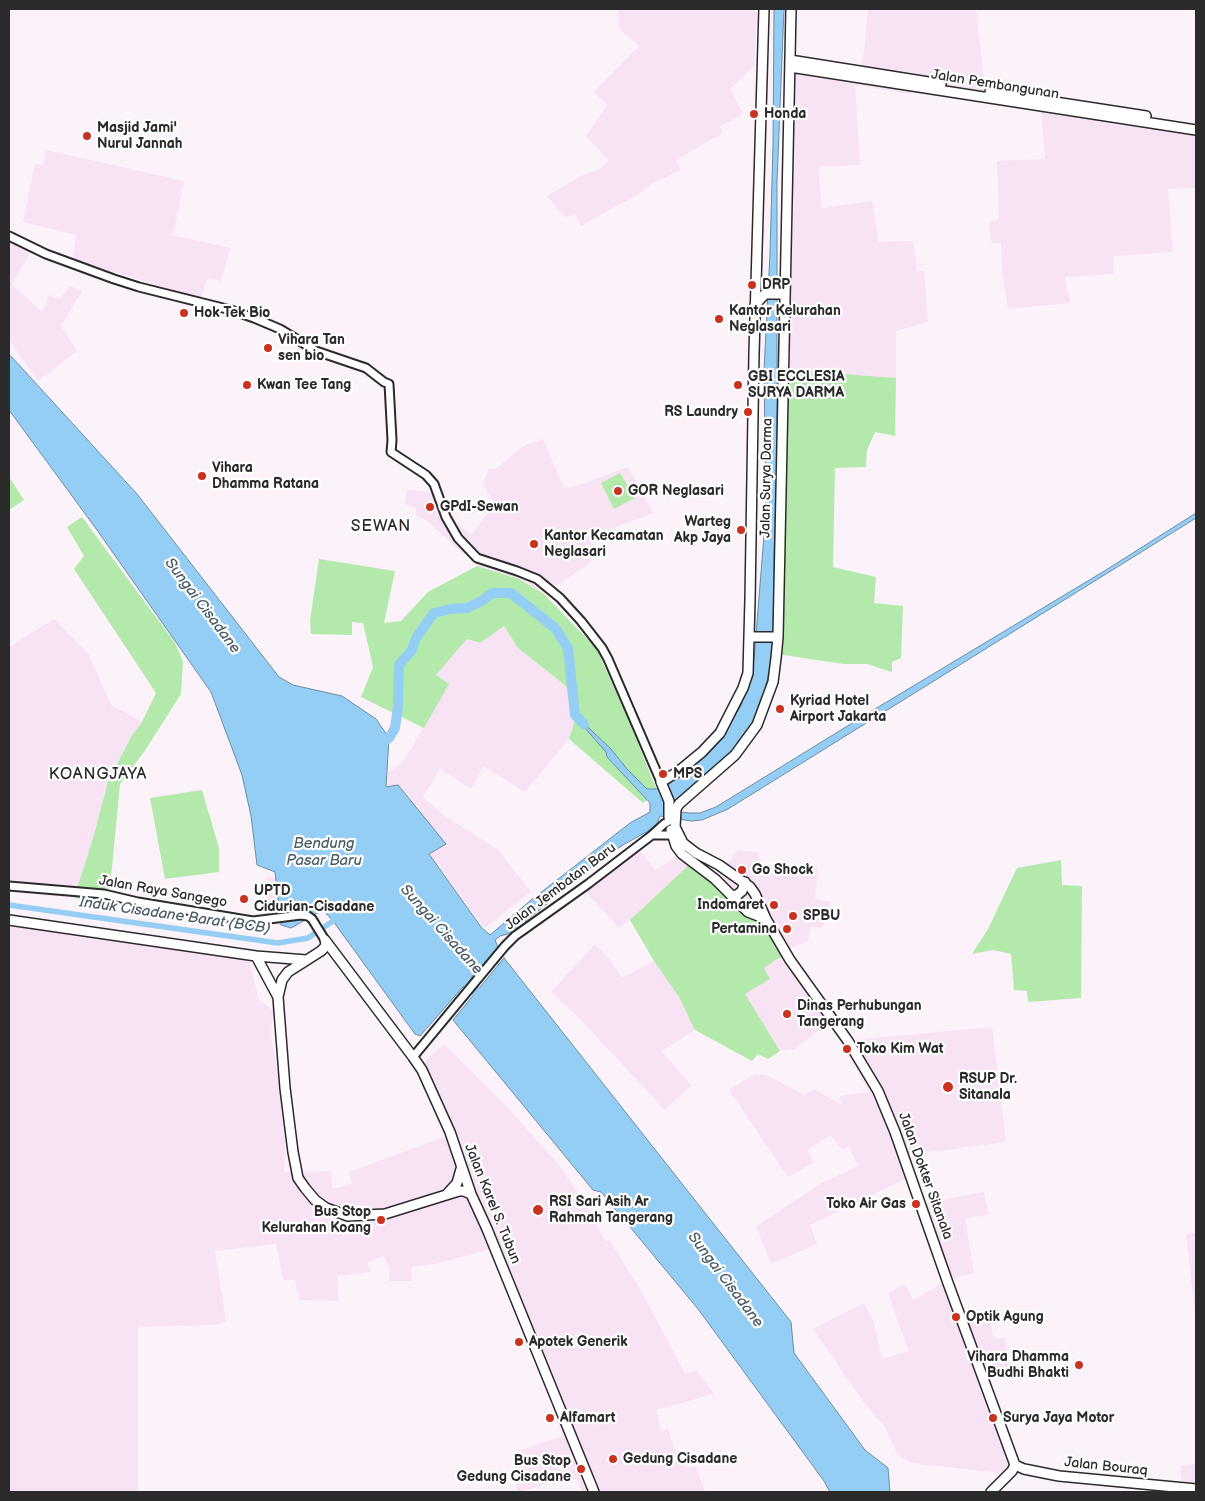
<!DOCTYPE html>
<html>
<head>
<meta charset="utf-8">
<style>
  body { margin:0 }
  #map { position:relative; width:1205px; height:1501px; overflow:hidden; background:#fbf2fa; font-family:"Balsamiq Sans",sans-serif }
  canvas { display:block }
  .frame { position:absolute; inset:0; border:10px solid #2b2b2b; pointer-events:none }
</style>
</head>
<body>
<div id="map">
<canvas width="1205" height="1501"></canvas>
<div class="frame"></div>
</div>
<script>
const g = document.querySelector('canvas').getContext('2d');
g.lineJoin = 'round';
function fill(path, color) { g.fillStyle = color; g.fill(path, 'evenodd'); }
const toPath = rows => new Path2D(rows.map(r => 'M' + r).join(''));
function stroke(path, color, width, dash) { g.strokeStyle = color; g.lineWidth = width; g.lineCap = dash ? 'butt' : 'round'; g.setLineDash(dash || []); g.stroke(path); }
function drawText(font, color, halo, rows, align = 'center') {
  g.font = font + ' "Balsamiq Sans",sans-serif'; g.lineWidth = 4.5; g.setLineDash([]); g.textBaseline = 'middle'; g.strokeStyle = halo; g.fillStyle = color; for (const [text, x, y, turn = 0] of rows) {
    g.save(); g.translate(x, y); g.rotate((+turn || 0) * Math.PI / 180); g.textAlign = isNaN(turn) ? turn : align; if (halo) g.strokeText(text, 0, 0); g.fillText(text, 0, 0); g.restore();
  }
}
const built = toPath([
  [618,9,753,9,757,13,754,66,730,89,743,114,720,126,723,133,676,160,681,170,657,181,640,193,581,226,575,214,565,217,547,196,581,176,599,169,609,161,586,136,607,105,594,92,639,46,619,29],
  [868,9,976,9,985,91,910,80,911,94,855,85,860,165,818,167,822,208,872,201,879,242,913,241,917,271,924,271,928,322,896,331,896,378,779,369,780,299,775,293,780,283,783,148,789,69,795,61,860,72,864,51],
  [1041,106,1196,130,1196,188,1168,189,1173,252,1114,256,1113,274,1065,277,1070,303,1008,309,1002,267,1001,243,991,243,989,222,999,220,997,161,1045,159],
  [46,150,184,181,173,235,230,248,221,281,210,278,207,279,201,299,73,259,76,235,23,222,35,164,43,165],
  [9,235,33,248,12,284,41,311,43,311,49,295,60,299,70,286,82,291,61,326,77,351,38,381,9,340],
  [543,439,564,488,577,486,628,467,653,513,611,529,593,530,591,562,544,594,519,579,477,566,425,519,417,517,416,508,405,504,407,490,422,491,437,494,449,504,450,510,456,521,471,535,494,505,483,483,489,469,496,469,518,450,526,445],
  [54,619,89,655,111,705,142,722,131,737,108,782,93,838,74,898,9,892,9,647],
  [504,625,518,648,566,686,575,720,569,739,525,792,483,766,471,789,440,769,423,797,445,816,498,850,531,892,484,928,387,794,388,773,404,761,448,685,436,675,467,639,480,643],
  [638,848,655,870,682,854,692,862,630,920,619,928,585,891],
  [738,850,759,852,760,864,818,868,815,899,830,901,827,915,822,928,811,926,808,941,790,948,791,955,834,1019,794,1049,780,1051,745,994,770,979,715,879],
  [267,876,291,881,312,911,295,928,264,922],
  [9,919,247,954,259,1000,274,1011,270,1032,287,1118,284,1172,331,1171,332,1189,352,1184,349,1172,452,1134,423,1063,444,1044,508,1108,559,1165,587,1206,605,1241,610,1241,643,1294,685,1374,697,1371,714,1394,656,1410,661,1430,668,1429,675,1451,681,1450,687,1468,696,1466,705,1492,582,1492,575,1475,521,1492,517,1492,512,1453,563,1436,546,1386,490,1249,435,1264,411,1267,412,1281,389,1281,389,1268,384,1256,367,1262,371,1272,337,1276,339,1301,299,1300,295,1280,283,1280,276,1244,215,1251,226,1321,215,1325,138,1327,138,1492,9,1492],
  [595,944,610,960,622,978,654,961,679,997,695,1030,661,1051,691,1085,665,1110,578,1017,551,992],
  [992,1027,1006,1142,907,1155,911,1176,810,1225,817,1244,771,1264,756,1226,822,1183,858,1166,849,1146,842,1150,831,1135,807,1150,814,1163,788,1177,729,1090,755,1074,769,1076,804,1095,814,1089,841,1105,840,1096,869,1092,841,1042,863,1039],
  [984,1192,989,1215,965,1218,974,1273,951,1279,966,1321,989,1318,994,1339,1005,1338,1010,1366,999,1368,1001,1378,988,1380,1020,1466,1009,1474,911,1463,897,1454,885,1427,865,1404,813,1329,864,1303,874,1323,882,1359,909,1351,888,1293,905,1284,914,1300,942,1283,915,1205],
  [1196,1233,1196,1313,1195,1314,1186,1234],
  [1196,1464,1196,1484,1182,1483,1180,1466]
]);
const green = toPath([
  [779,369,896,378,895,436,875,432,867,450,866,467,835,468,833,567,876,577,874,603,903,606,901,658,892,662,892,672,867,664,843,664,777,654,776,589,774,541,775,496,780,377],
  [620,473,635,498,614,509,601,483],
  [9,477,24,500,9,510],
  [82,517,175,643,183,661,181,694,144,752,120,784,112,868,106,903,74,898,93,838,108,782,131,737,142,722,156,693,74,569,84,556,67,527],
  [319,559,395,571,384,623,401,621,428,592,477,566,519,579,544,594,596,648,627,716,657,791,643,803,569,739,575,720,566,686,518,648,504,626,480,643,467,639,436,675,449,684,424,728,361,697,373,667,363,623,352,622,352,635,311,634,310,621],
  [202,790,219,848,219,872,165,879,150,798],
  [1061,860,1062,885,1082,886,1081,998,1028,1002,1027,991,1014,990,1011,954,993,950,972,954,988,929,1017,868],
  [692,862,740,904,766,919,787,955,777,959,764,968,770,979,745,994,780,1051,768,1059,758,1054,752,1061,695,1030,679,997,654,961,630,920]
]);
const water = toPath([
  [774,9,784,9,777,181,777,466,774,554,773,655,758,717,729,759,678,798,673,811,689,813,700,813,716,807,875,709,1106,570,1196,513,1196,518,728,809,702,820,691,821,660,816,657,824,648,831,623,845,594,865,520,926,508,934,500,936,495,940,498,947,420,1036,415,1034,333,921,323,910,291,928,281,925,275,872,257,865,251,816,242,775,211,692,97,530,9,410,9,354,137,494,279,677,293,685,342,696,376,719,389,738,386,787,398,785,446,844,429,854,481,927,490,935,530,901,630,823,650,812,650,803,607,757,606,752,577,719,575,715,611,749,627,769,647,789,660,789,671,783,716,743,741,706,754,660,766,510,764,370,770,253,773,145,774,9],
  [504,958,791,1322,794,1353,865,1450,888,1468,890,1492,830,1492,824,1481,698,1309,601,1192,593,1190,453,1020,504,958]
]);
const canal = toPath([
  [9,905,278,943,308,938,339,917]
]);
const river = toPath([
  [379,744,389,738,395,728,398,707,399,665,412,650,416,638,434,613,450,609,467,608,482,601,492,593,511,593,555,628,568,648,575,715,584,724],
  [458,972,485,1002]
]);
const minor = toPath([
  [9,236,46,254,114,279,139,287,231,310,254,318,280,329,316,351,366,368,384,382,389,384,392,440,391,452,426,475,434,484,446,517,458,538,477,558,517,571,537,579,560,598,581,621,602,648,608,659,661,782],
  [652,835,672,835],
  [9,886,104,894,138,902,253,921,301,915,308,916,312,919,325,940],
  [413,1057,505,946,515,936,588,884,652,835,664,824,669,821]
]);
const major = toPath([
  [791,9,778,637,776,658,773,682,757,725,735,755,679,804,676,809,675,827,683,843,696,853,719,865,750,887,755,894,766,919,790,960,848,1041,878,1091,895,1132,948,1283,1015,1465],
  [790,60,941,84],
  [790,67,1196,130],
  [990,92,1146,116],
  [755,305,765,294,784,294],
  [754,637,778,637],
  [669,817,669,801,661,782,679,771,702,752,720,733,743,688,748,673,750,600,754,353,764,9],
  [671,830,676,846,682,854,715,879,748,912,766,919],
  [732,896,737,895,742,891,745,882],
  [9,920,256,956,306,960],
  [325,940,413,1057,422,1070,450,1132,471,1194,487,1229,594,1492],
  [326,942,325,947,321,951,288,972,282,980,278,997,285,1088,293,1152,298,1178,305,1188,315,1200,326,1208,348,1216,385,1214,459,1191,464,1191,471,1194],
  [256,956,278,997],
  [447,1194,457,1183,461,1169],
  [1015,1465,1024,1469,1059,1476,1196,1489],
  [991,1492,1012,1471,1015,1465]
]);
const markers = [
  [754,114,5,"#c8321e"],
  [87,136,5,"#c8321e"],
  [752,285,5,"#c8321e"],
  [184,313,5,"#c8321e"],
  [719,319,5,"#c8321e"],
  [268,348,5,"#c8321e"],
  [247,385,5,"#c8321e"],
  [738,385,5,"#c8321e"],
  [748,412,5,"#c8321e"],
  [202,476,5,"#c8321e"],
  [618,491,5,"#c8321e"],
  [430,507,5,"#c8321e"],
  [741,530,5,"#c8321e"],
  [534,544,5,"#c8321e"],
  [780,709,5,"#c8321e"],
  [663,774,5,"#c8321e"],
  [742,870,5,"#c8321e"],
  [244,899,5,"#c8321e"],
  [774,905,5,"#c8321e"],
  [793,916,5,"#c8321e"],
  [787,929,5,"#c8321e"],
  [787,1014,5,"#c8321e"],
  [847,1049,5,"#c8321e"],
  [948,1087,6,"#c8321e"],
  [916,1204,5,"#c8321e"],
  [538,1210,6,"#c8321e"],
  [381,1220,5,"#c8321e"],
  [956,1317,5,"#c8321e"],
  [519,1342,5,"#c8321e"],
  [1079,1365,5,"#c8321e"],
  [550,1418,5,"#c8321e"],
  [993,1418,5,"#c8321e"],
  [613,1459,5,"#c8321e"],
  [581,1469,5,"#c8321e"]
];
const streetNames = [
  ["Jalan Pembangunan",995,85,9],
  ["Jalan Surya Darma",767,478,-89],
  ["Jalan Jembatan Baru",561,887,-37],
  ["Jalan Raya Sangego",163,892,10],
  ["Jalan Dokter Sitanala",925,1176,70],
  ["Jalan Karel S. Tubun",492,1204,68],
  ["Jalan Bouraq",1106,1467,6]
];
const poiNames = [
  ["Honda",764,114],
  ["Masjid Jami'",97,128],
  ["Nurul Jannah",97,144],
  ["DRP",762,285],
  ["Kantor Kelurahan",729,311],
  ["Neglasari",729,327],
  ["Hok Tek Bio",194,313],
  ["Vihara Tan",278,340],
  ["sen bio",278,356],
  ["GBI ECCLESIA",748,377],
  ["SURYA DARMA",748,393],
  ["Kwan Tee Tang",257,385],
  ["RS Laundry",738,412,"right"],
  ["Vihara",212,468],
  ["Dhamma Ratana",212,484],
  ["GOR Neglasari",628,491],
  ["GPdI-Sewan",440,507],
  ["Warteg",731,522,"right"],
  ["Akp Jaya",731,538,"right"],
  ["Kantor Kecamatan",544,536],
  ["Neglasari",544,552],
  ["Kyriad Hotel",790,701],
  ["Airport Jakarta",790,717],
  ["MPS",673,774],
  ["Go Shock",752,870],
  ["UPTD",254,891],
  ["Cidurian-Cisadane",254,907],
  ["Indomaret",764,905,"right"],
  ["SPBU",803,916],
  ["Pertamina",777,929,"right"],
  ["Dinas Perhubungan",797,1006],
  ["Tangerang",797,1022],
  ["Toko Kim Wat",857,1049],
  ["RSUP Dr.",959,1079],
  ["Sitanala",959,1095],
  ["RSI Sari Asih Ar",549,1202],
  ["Rahmah Tangerang",549,1218],
  ["Toko Air Gas",906,1204,"right"],
  ["Bus Stop",371,1212,"right"],
  ["Kelurahan Koang",371,1228,"right"],
  ["Optik Agung",966,1317],
  ["Apotek Generik",529,1342],
  ["Vihara Dhamma",1069,1357,"right"],
  ["Budhi Bhakti",1069,1373,"right"],
  ["Alfamart",560,1418],
  ["Surya Jaya Motor",1003,1418],
  ["Gedung Cisadane",623,1459],
  ["Bus Stop",571,1461,"right"],
  ["Gedung Cisadane",571,1477,"right"]
];
const waterNames = [
  ["Sungai Cisadane",202,606,53],
  ["Bendung",324,844],
  ["Pasar Baru",324,861],
  ["Induk Cisadane Barat (BCB)",175,916,8],
  ["Sungai Cisadane",441,930,48],
  ["Sungai Cisadane",725,1280,53]
];
const quarterNames = [
  ["SEWAN",381,527],
  ["KOANGJAYA",98,775]
];
fill(built, '#f7e3f4');
fill(green, '#b3eaac');
fill(water, '#95cef4');
stroke(water, '#6b8da4', 1);
stroke(canal, '#95cef4', 5.5);
stroke(river, '#95cef4', 10);
stroke(minor, '#2b2b2b', 11);
stroke(major, '#2b2b2b', 12);
stroke(minor, '#fff', 7);
stroke(major, '#fff', 9);
for (const [x, y, r, color] of markers) { const dot = new Path2D(); dot.arc(x, y, r, 0, 2 * Math.PI); g.fillStyle = color; g.fill(dot); stroke(dot, '#fff', 2); }
drawText('14px', '#2b2b2b', '#fff', streetNames);
drawText('bold 14px', '#2b2b2b', '#fff', poiNames, 'left');
drawText('italic 15px', '#4b5c67', '#fff', waterNames);
g.letterSpacing = '1px';
drawText('16px', '#2b2b2b', '#fff', quarterNames);
g.letterSpacing = '0px';
</script>
</body>
</html>
